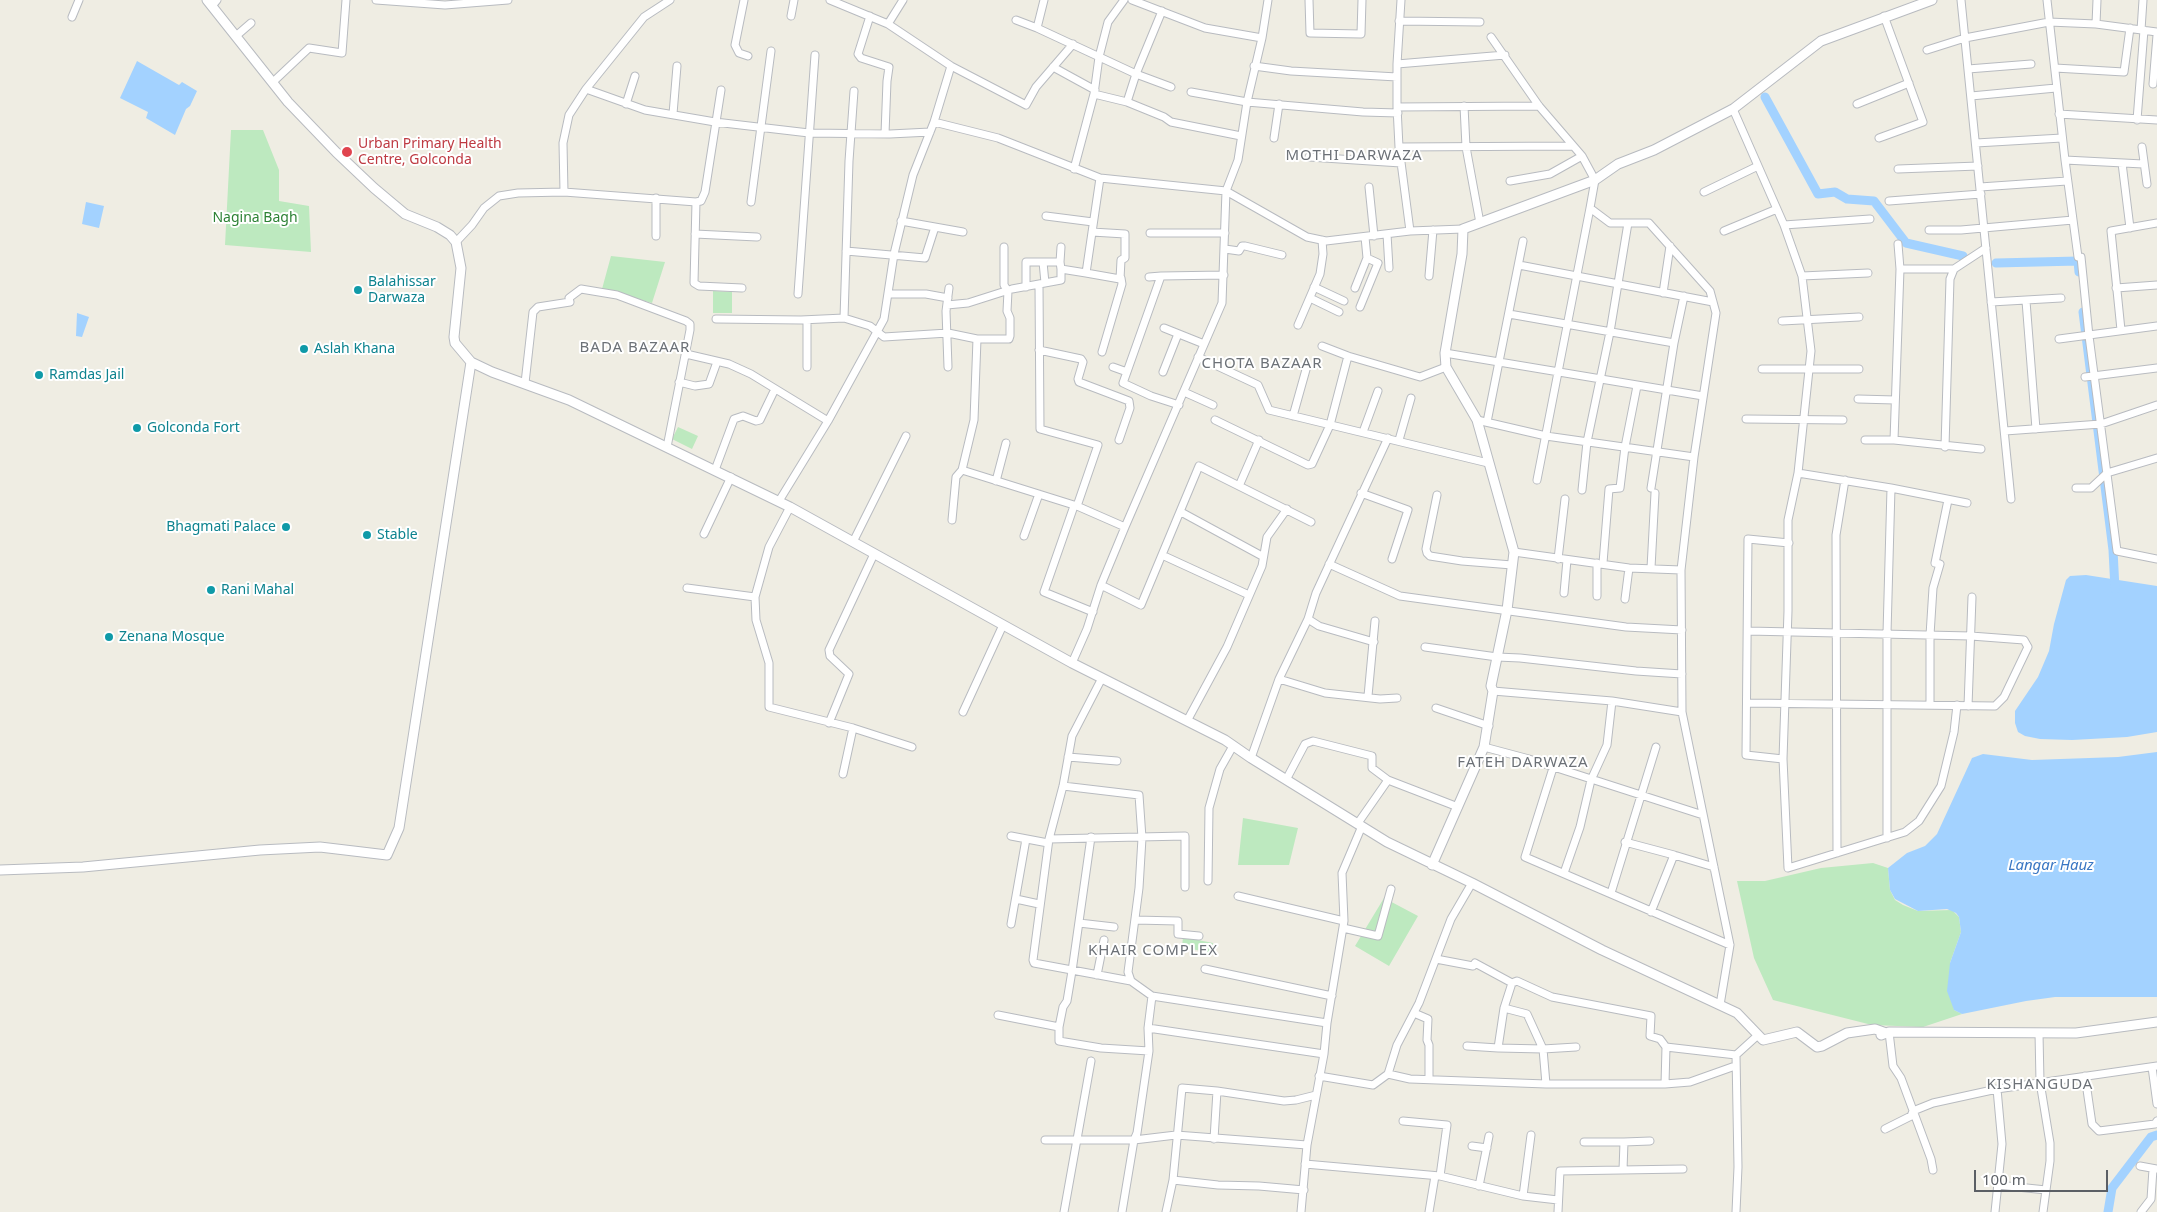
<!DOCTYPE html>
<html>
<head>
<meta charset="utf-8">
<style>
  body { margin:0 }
  #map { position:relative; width:2157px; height:1212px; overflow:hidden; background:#efede3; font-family:"Noto Sans",sans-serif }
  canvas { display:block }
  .scale { position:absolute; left:1974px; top:1170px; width:134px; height:22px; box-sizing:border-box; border:2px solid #5b5f65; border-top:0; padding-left:6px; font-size:15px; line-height:18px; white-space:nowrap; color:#5b5f65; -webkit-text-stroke:4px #fff; paint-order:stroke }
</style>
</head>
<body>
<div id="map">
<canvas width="2157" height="1212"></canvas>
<div class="scale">100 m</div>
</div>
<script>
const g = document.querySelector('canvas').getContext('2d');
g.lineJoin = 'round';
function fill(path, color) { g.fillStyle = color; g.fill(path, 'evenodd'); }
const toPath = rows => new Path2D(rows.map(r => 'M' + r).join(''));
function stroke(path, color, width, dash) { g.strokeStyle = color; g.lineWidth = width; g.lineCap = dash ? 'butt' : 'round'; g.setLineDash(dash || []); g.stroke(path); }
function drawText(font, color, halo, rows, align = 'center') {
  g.font = font + ' "Noto Sans",sans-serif'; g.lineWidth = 4; g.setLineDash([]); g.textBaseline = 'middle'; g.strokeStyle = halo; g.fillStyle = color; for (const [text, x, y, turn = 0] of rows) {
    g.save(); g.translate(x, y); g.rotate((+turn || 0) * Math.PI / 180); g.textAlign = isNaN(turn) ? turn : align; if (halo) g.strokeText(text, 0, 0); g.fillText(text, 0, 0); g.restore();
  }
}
const green = toPath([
  [231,130,263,130,279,170,279,201,309,206,311,252,225,245],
  [611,256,665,262,652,303,602,289],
  [713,291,732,292,732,313,713,313],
  [678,427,698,436,692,449,672,439],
  [1243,818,1298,828,1289,865,1238,865],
  [1873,863,1888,868,1890,890,1895,900,1903,905,1918,911,1952,910,1959,917,1961,932,1950,963,1954,1010,1962,1014,1923,1027,1872,1025,1773,1000,1754,958,1737,881,1765,881,1821,868],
  [1384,898,1418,916,1389,966,1355,946],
  [1183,937,1213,943,1211,953,1182,947]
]);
const water = toPath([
  [137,61,179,85,182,82,197,91,190,106,186,109,175,135,146,118,148,112,120,98],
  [86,202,104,206,99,228,82,224],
  [77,313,89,317,82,337,76,336],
  [2086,575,2157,586,2157,732,2127,737,2072,740,2040,739,2025,736,2018,732,2015,723,2015,711,2038,677,2049,651,2054,624,2066,580,2070,576],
  [2157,752,2157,997,2055,997,2026,1001,1962,1014,1954,1010,1947,991,1950,963,1961,932,1959,917,1956,913,1947,909,1918,911,1895,899,1890,890,1888,868,1907,853,1925,846,1937,834,1972,758,1983,754,2032,760,2118,757]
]);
const canal = toPath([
  [1765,97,1818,194,1835,192,1847,199,1874,201,1906,243,1963,256],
  [1996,263,2078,261,2079,272],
  [2083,312,2113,550,2115,589],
  [2108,1212,2112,1188,2151,1137,2157,1135]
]);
const minor = toPath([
  [376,0,445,5,508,0],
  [744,0,735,45,739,53,748,56],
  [830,0,888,24,951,66,1026,105,1036,87,1073,44],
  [1132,0,1205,28,1262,38],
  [1309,0,1310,33,1361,34,1362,0],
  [1401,0,1397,64,1397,107,1399,147,1410,231],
  [1961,0,2011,499],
  [2047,0,2065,160,2078,257,2081,257,2089,336,2117,551,2157,559],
  [212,6,217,0],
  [791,16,794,0],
  [870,16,858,54,861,58,889,67,887,81,885,134],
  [72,17,79,0],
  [1016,20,1037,28,1136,74,1171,87],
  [1399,21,1480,22],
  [888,24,903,0],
  [2096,24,2097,0],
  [1037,28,1044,0],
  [2141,30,2143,0],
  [236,36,251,23],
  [1491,37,1539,106,1582,156,1595,180,1590,208,1610,223,1649,223,1710,291,1716,313,1694,457,1681,570,1682,712,1730,945,1720,1005],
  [1927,50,1965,38,2049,22,2096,24,2157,32],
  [1397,64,1505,55],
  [1254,66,1291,71,1397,77],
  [1053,67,1095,90],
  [2055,68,2124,72,2130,28],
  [1968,69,2031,64],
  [273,82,309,48,342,53,346,0],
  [2153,84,2157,35],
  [586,89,645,110,715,122,809,133,890,134,930,132],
  [1191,92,1247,102,1363,112,1398,113],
  [1094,94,1127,102,1136,74,1162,11],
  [1971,96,2056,88],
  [1127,102,1164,117,1171,122,1241,136],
  [626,104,635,76],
  [1857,104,1909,83],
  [1464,106,1466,147,1480,223],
  [1397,107,1539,106],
  [1733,109,1784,225,1802,276,1811,351,1798,473,1788,520,1788,611,1783,759,1788,868,1905,832,1919,821,1941,786,1954,732,1957,705],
  [673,114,677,66],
  [2059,114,2157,120],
  [2137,120,2144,30],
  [934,122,998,138,1100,178,1226,191,1307,237,1326,241,1410,231,1463,229],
  [1274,138,1279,104],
  [1879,138,1923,122,1884,16],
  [1976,143,2062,138],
  [1399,147,1572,146],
  [2142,147,2147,184],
  [1309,157,1401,163],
  [2065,160,2143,164],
  [2122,163,2130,228],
  [1074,169,1094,94,1099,57,1108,22,1124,0],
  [1898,169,1978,166],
  [1510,181,1550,174,1582,156],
  [1369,187,1374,236],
  [1980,187,2067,181],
  [564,192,563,143,569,115,586,89,644,17,670,0],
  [1704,192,1758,166],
  [1889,201,1981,194],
  [696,202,694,283,699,286,742,288],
  [751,202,771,51],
  [1046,216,1093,222],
  [901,221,963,232],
  [1784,225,1870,219],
  [1929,230,1961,230,2073,220],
  [1724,231,1777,209],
  [1150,233,1225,233],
  [695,234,757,237],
  [1387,234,1389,268],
  [656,236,656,198],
  [456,242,472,225,484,208,499,196,518,193,564,192,696,202,701,201,705,192,721,90],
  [1898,244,1900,269,1894,440,1981,449],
  [1225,249,1239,251,1242,246,1245,246,1282,255],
  [846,251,925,258,935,227],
  [1043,262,1045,283],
  [1060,262,1061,247],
  [1519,265,1713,302],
  [1900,269,1954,269],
  [1086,273,1120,279,1121,260,1125,258,1125,234,1092,232],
  [1429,276,1433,230],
  [1802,276,1868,273],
  [1149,277,1161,276],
  [1039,284,1040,429,1098,445,1077,506],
  [1026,287,1026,262,1060,262,1061,269],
  [1314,287,1344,301],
  [1355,288,1367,258,1365,237],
  [2116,288,2157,285],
  [1663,293,1670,246],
  [798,294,815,55],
  [889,294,926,294,948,298],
  [1310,298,1339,312],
  [2026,301,2036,429],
  [1991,302,2061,298],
  [947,305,968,303,1012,289,1061,280,1061,269,1086,273,1100,178],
  [1360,307,1378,263,1367,258],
  [1509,314,1674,343],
  [844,318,849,161,854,91],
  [716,319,801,320,844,318,870,326,884,337,948,333,977,339,974,420,962,470,956,477,952,520],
  [1782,321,1859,317],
  [1298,325,1320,274,1323,254,1322,240],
  [1164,328,1204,344],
  [2121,330,2111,231,2157,223],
  [977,339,1009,339,1010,336,1010,318,1007,311,1008,291,1004,285,1004,247],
  [2059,339,2157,326],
  [1322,346,1348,356,1420,377,1446,367],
  [1039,350,1081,359,1083,362,1078,379,1079,382,1129,401,1130,408,1119,440],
  [1102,352,1122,284,1121,278],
  [1445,353,1703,396],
  [686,354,729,364,751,374,828,421],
  [1198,357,1258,385,1269,410,1488,463],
  [807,367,807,320],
  [948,367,946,311,949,288],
  [1113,367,1127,372],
  [1762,369,1859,369],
  [1163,372,1178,334],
  [2085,377,2157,368],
  [679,382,695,386,709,384,717,362],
  [525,383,533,312,538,307,570,302,569,298,581,289,617,295,686,321,690,324,690,330,667,447],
  [1184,392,1213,405],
  [1858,399,1895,400],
  [1179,405,1151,396,1123,383,1161,276,1224,275],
  [1293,416,1307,366],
  [1746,419,1843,420],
  [1215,420,1308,465,1312,464,1330,425,1348,356],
  [1477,420,1546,436,1694,457],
  [1487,422,1523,241],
  [2005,431,2101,424,2157,405],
  [1363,432,1378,391],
  [1399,440,1411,398],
  [1865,440,1894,440],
  [1945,447,1950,279,1954,269,1986,248],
  [715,470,734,419,743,416,756,421,760,420,775,389],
  [962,470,1077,506,1125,527],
  [1798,473,1891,488,1967,503],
  [1537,480,1590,208],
  [996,481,1006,443],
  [1239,486,1259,440],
  [1651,488,1674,343,1684,296],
  [2076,488,2091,488,2107,473,2157,458],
  [1582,490,1587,442,1610,332,1628,223],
  [1361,493,1408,510,1392,559],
  [1437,495,1426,549,1427,553,1430,556,1462,561,1512,565],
  [779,501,828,421,884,319,894,254,913,175,934,122,951,66],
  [1074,506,1044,592,1093,612],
  [790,507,769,547,755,597,756,620,769,663,769,707,853,728,912,747],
  [1181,512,1262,556],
  [704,534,731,477],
  [1024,536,1039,494],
  [853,542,906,436],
  [1514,552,1629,568,1681,570],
  [1162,555,1249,595],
  [1558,559,1565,499],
  [1603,563,1609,489,1620,488,1625,447,1637,386],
  [1329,564,1400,596,1626,627,1682,630],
  [1651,568,1655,493],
  [1101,585,1141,605,1199,466,1311,522],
  [687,588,755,597],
  [1564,593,1567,560],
  [1597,596,1597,563],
  [1625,599,1629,568],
  [1308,619,1319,626,1374,642],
  [1748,631,1971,636,2024,640,2028,647,2004,697,1995,706,1748,703],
  [1425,647,1497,657,1520,658,1636,671,1682,674],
  [1072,663,1087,629,1101,585,1125,527,1222,303,1226,191,1238,160,1247,102,1262,38,1268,0],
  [1102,678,1072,736,1063,786,1049,839,1033,960,1034,963,1131,981,1152,996,1327,1023],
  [1279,679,1325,693,1380,699,1397,698],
  [1493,691,1612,701,1682,712],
  [1368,696,1375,621],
  [1930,704,1930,635,1933,588,1940,564,1935,563,1948,500],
  [1968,706,1972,597],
  [1436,708,1489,726],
  [963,712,1003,625],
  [1187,721,1227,647,1262,566,1267,537,1287,509],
  [829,723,849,674,830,656,829,650,874,554],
  [1484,747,1529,759,1703,815],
  [1068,757,1117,761],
  [1251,758,1279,679,1308,619,1316,593,1388,438],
  [1783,759,1746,755,1748,539,1789,543],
  [1553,768,1525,857,1730,945],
  [843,774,853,728],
  [1286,780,1305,744,1313,741,1372,756,1372,768,1388,780,1458,807],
  [1063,786,1139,795,1142,838,1139,888,1128,972,1131,981],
  [1358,823,1388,780],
  [1011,836,1048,843],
  [1091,837,1072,971,1067,1001,1063,1007,1059,1027,1059,1041,1101,1048,1149,1051],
  [1887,838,1887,633,1891,488],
  [1049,839,1185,836,1185,887],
  [1625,842,1674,855],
  [1837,853,1836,535,1845,480],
  [1564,873,1580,827,1591,780,1607,745,1612,701],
  [1208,881,1209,808,1220,769,1233,746],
  [1611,893,1656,747],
  [1238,896,1344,921],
  [1016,899,1039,904],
  [1651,912,1674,855,1714,867],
  [1135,920,1178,921,1178,934,1199,936],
  [1079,923,1114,927],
  [1011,924,1026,839],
  [1343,928,1378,936,1391,889],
  [1436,959,1473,966,1475,963,1512,983,1504,1008,1498,1048,1467,1046],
  [1205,969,1332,996],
  [1097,975,1104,940],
  [1512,983,1517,981,1552,997,1651,1016,1650,1036,1660,1039,1666,1047],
  [1414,1013,1428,1019,1427,1040,1429,1045,1429,1079],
  [998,1015,1059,1027],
  [1148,1028,1324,1054],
  [1889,1032,1893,1066,1901,1078,1931,1159,1933,1170],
  [2039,1033,2040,1082,2050,1143,2050,1161,2043,1212],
  [1498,1048,1543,1049,1527,1014,1504,1008],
  [2152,1067,2157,1104],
  [1388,1074,1397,1045,1419,1003,1451,919,1472,883],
  [1319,1076,1373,1085,1388,1074,1410,1079,1546,1084,1665,1084,1690,1082,1735,1066],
  [2085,1076,2092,1124,2099,1131,2155,1124,2157,1121],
  [1546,1084,1543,1049,1576,1047],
  [1665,1084,1666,1047,1736,1055],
  [1403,1121,1447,1125,1440,1176],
  [1885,1129,1911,1116,1913,1111,1933,1103,1997,1089,2157,1066],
  [1214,1139,1217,1091],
  [1045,1140,1134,1140,1176,1135,1307,1145],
  [1584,1142,1624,1142,1623,1170],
  [1624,1142,1650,1141],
  [1472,1146,1487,1148],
  [1305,1164,1440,1176,1523,1196,1558,1200],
  [2140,1166,2157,1169],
  [1173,1180,1218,1185,1259,1186,1304,1190],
  [1998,1185,2046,1190],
  [1479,1186,1489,1136],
  [1523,1196,1531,1135],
  [1064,1212,1091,1061],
  [1122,1212,1134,1140,1137,1133,1149,1051,1148,1028,1152,996],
  [1166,1212,1173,1180,1182,1088,1217,1091,1284,1101,1296,1100,1316,1095],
  [1301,1212,1307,1145,1324,1054,1327,1023,1344,921,1342,873,1362,826],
  [1429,1212,1435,1176],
  [1558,1212,1560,1171,1683,1169],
  [1736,1212,1738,1167,1736,1055,1758,1035],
  [1995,1212,2002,1144,1997,1089],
  [2141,1212,2151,1199,2153,1169]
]);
const tertiary = toPath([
  [207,0,288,102,336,152,374,188,405,214,437,227,450,235,456,242,461,268,454,337,455,343,471,362,492,372,569,400,790,507,1072,663,1225,740,1251,758,1387,842,1472,883,1602,950,1737,1013,1763,1040,1797,1032,1817,1047,1822,1046,1847,1033,1875,1029,1886,1033],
  [1432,865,1484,747,1493,691,1491,686,1507,610,1514,552,1477,420,1446,367,1445,353,1462,254,1463,229,1595,180,1618,164,1654,150,1733,109,1821,41,1932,0],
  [0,870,83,867,260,850,320,847,387,855,399,828,471,362],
  [1881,1035,1889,1032,2076,1033,2157,1022]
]);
const markers = [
  [347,152,6,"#e0444e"],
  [358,290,5,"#0f9aa8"],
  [304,349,5,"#0f9aa8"],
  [39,375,5,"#0f9aa8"],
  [137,428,5,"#0f9aa8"],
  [286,527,5,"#0f9aa8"],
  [367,535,5,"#0f9aa8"],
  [211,590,5,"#0f9aa8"],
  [109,637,5,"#0f9aa8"]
];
const healthNames = [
  ["Urban Primary Health",358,144],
  ["Centre, Golconda",358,160]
];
const parkNames = [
  ["Nagina Bagh",255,218]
];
const cultureNames = [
  ["Balahissar",368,282],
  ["Darwaza",368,298],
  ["Aslah Khana",314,349],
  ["Ramdas Jail",49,375],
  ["Golconda Fort",147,428],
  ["Bhagmati Palace",276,527,"right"],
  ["Stable",377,535],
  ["Rani Mahal",221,590],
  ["Zenana Mosque",119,637]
];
const neighbourhoodNames = [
  ["MOTHI DARWAZA",1354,156],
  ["BADA BAZAAR",635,348],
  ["CHOTA BAZAAR",1262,364],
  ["FATEH DARWAZA",1523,763],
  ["KHAIR COMPLEX",1153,951],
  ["KISHANGUDA",2040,1085]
];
const waterNames = [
  ["Langar Hauz",2051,866]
];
fill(green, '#bde9bf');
fill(water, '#a3d2ff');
stroke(canal, '#a3d2ff', 9);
stroke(minor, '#b8bbc0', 9);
stroke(tertiary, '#b8bbc0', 11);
stroke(minor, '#fff', 7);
stroke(tertiary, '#fff', 9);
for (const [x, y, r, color] of markers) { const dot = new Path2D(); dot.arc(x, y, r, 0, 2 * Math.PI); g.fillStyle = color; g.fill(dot); stroke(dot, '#fff', 2); }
drawText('14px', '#be3a42', '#fff', healthNames, 'left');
drawText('14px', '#2d8235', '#fff', parkNames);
drawText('14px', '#0d838f', '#fff', cultureNames, 'left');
g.letterSpacing = '1px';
drawText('15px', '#6c7177', '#fff', neighbourhoodNames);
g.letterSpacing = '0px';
drawText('italic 15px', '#3976c3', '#fff', waterNames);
</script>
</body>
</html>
